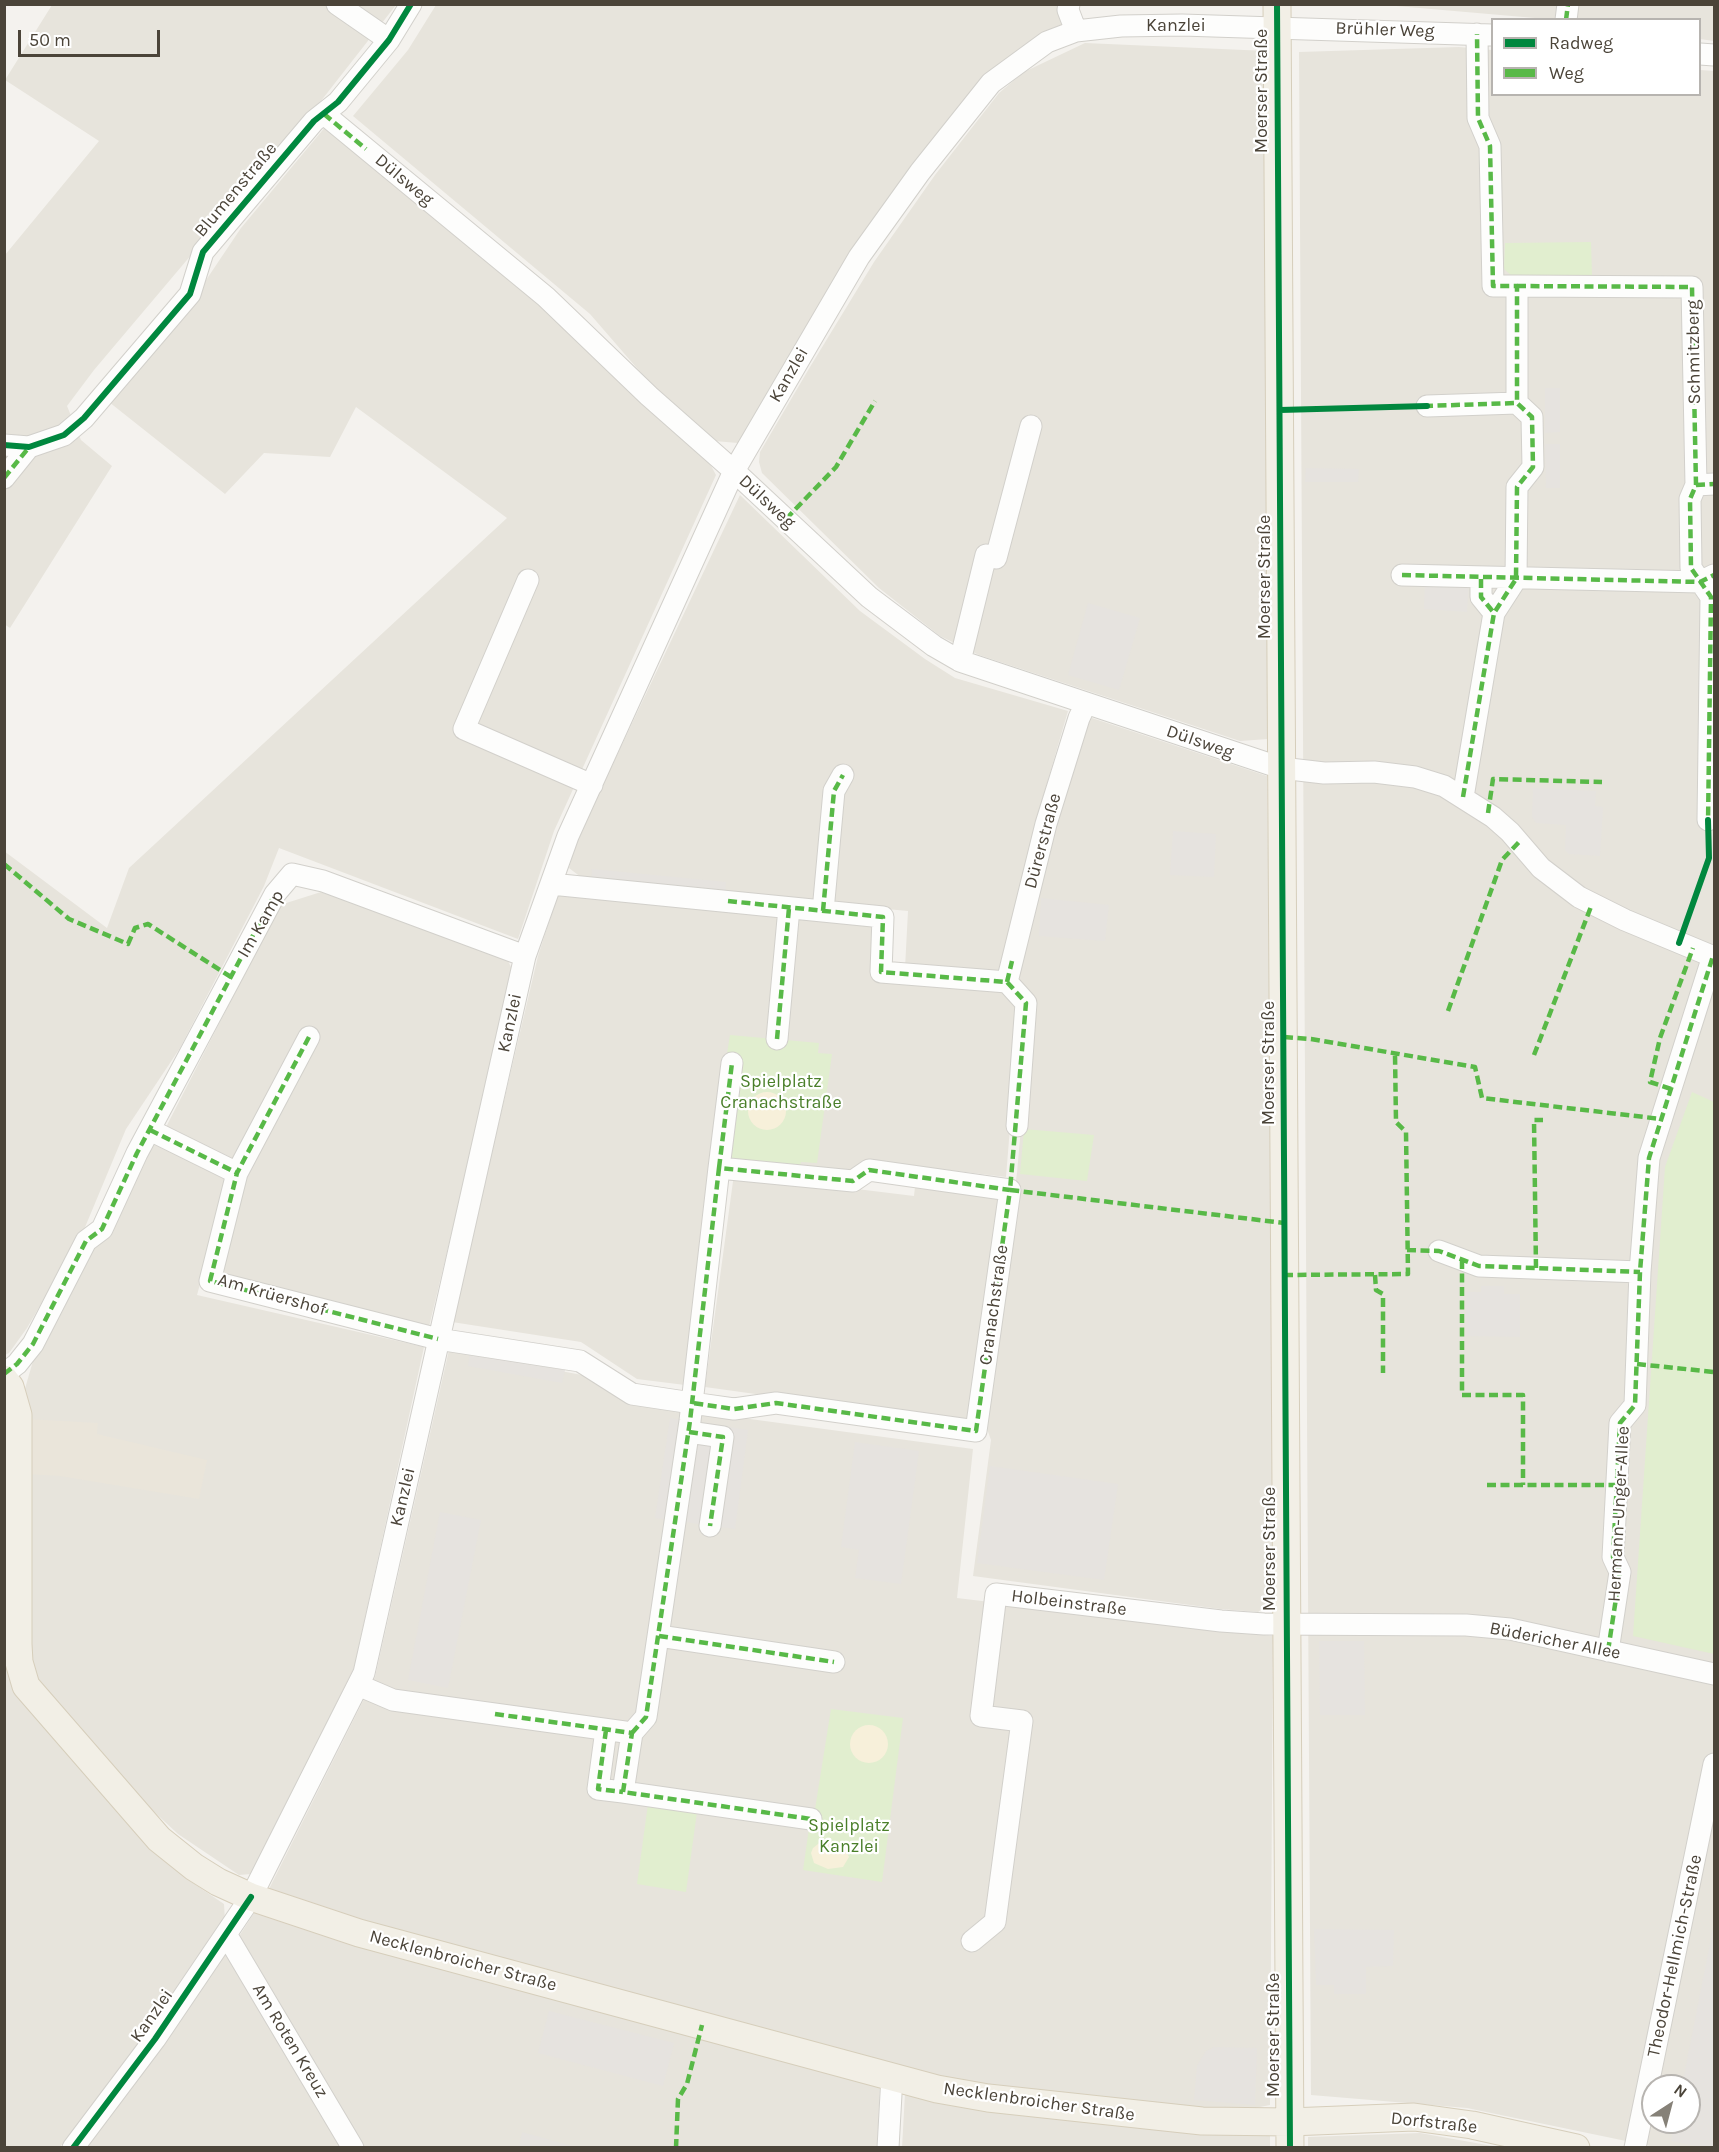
<!DOCTYPE html>
<html>
<head>
<meta charset="utf-8">
<style>
  body { margin:0 }
  #map { position:relative; width:1719px; height:2152px; overflow:hidden; background:#f4f2ee; font-family:Karla,sans-serif }
  canvas { display:block }
  .frame { position:absolute; inset:0; border:6px solid #4b4439; pointer-events:none }
  .legend { position:absolute; left:1491px; top:18px; width:210px; height:78px; box-sizing:border-box; background:#fff; border:2px solid #b7b4b0; margin:0; padding:8px 10px; list-style:none; font-size:18px; color:#4b4439 }
  .legend li { display:flex; align-items:center; gap:12px; height:30px }
  .legend b { width:30px; border:2px solid #b7b4b0 }
  .north { position:absolute; left:1641px; top:2074px; width:60px; height:60px; box-sizing:border-box; background:#fff; border:2px solid #b7b4b0; border-radius:50%; rotate:36deg; font-size:16px; font-weight:700; line-height:24px; text-align:center; color:#4b4439 }
  .north::after { content:''; display:block; margin:auto; width:21px; height:27px; background:#868178; clip-path:polygon(50% 0,100% 100%,50% 72%,0 100%) }
  .scale { position:absolute; left:18px; top:30px; width:142px; height:27px; box-sizing:border-box; border:3px solid #4b4439; border-top:0; padding-left:8px; font-size:18px; line-height:21px; white-space:nowrap; color:#4b4439; -webkit-text-stroke:4px #fff; paint-order:stroke }
</style>
</head>
<body>
<div id="map">
<canvas width="1719" height="2152"></canvas>
<div class="frame"></div>
<ul class="legend">
<li><b style="height:8px;background:#00873e"></b>Radweg</li>
<li><b style="height:8px;background:#58b947"></b>Weg</li>
</ul>
<div class="north">N</div>
<div class="scale">50 m</div>
</div>
<script>
const g = document.querySelector('canvas').getContext('2d');
g.lineJoin = 'round';
function fill(path, color) { g.fillStyle = color; g.fill(path, 'evenodd'); }
const toPath = rows => new Path2D(rows.map(r => 'M' + r).join(''));
function stroke(path, color, width, dash) { g.strokeStyle = color; g.lineWidth = width; g.lineCap = dash ? 'butt' : 'round'; g.setLineDash(dash || []); g.stroke(path); }
function drawText(font, color, halo, rows, align = 'center') {
  g.font = font + ' Karla,sans-serif'; g.lineWidth = 4.5; g.setLineDash([]); g.textBaseline = 'middle'; g.strokeStyle = halo; g.fillStyle = color; for (const [text, x, y, turn = 0] of rows) {
    g.save(); g.translate(x, y); g.rotate((+turn || 0) * Math.PI / 180); g.textAlign = isNaN(turn) ? turn : align; if (halo) g.strokeText(text, 0, 0); g.fillText(text, 0, 0); g.restore();
  }
}
const residential = toPath([
  [1058,4,1064,29,986,77,738,443,714,441,655,389,590,314,353,116,408,50,436,5],
  [52,5,396,5,317,106,94,370,67,406,81,440,112,466,10,628,4,624,5,255,99,141,5,80],
  [1385,5,1560,5,1558,20],
  [1576,5,1714,5,1714,41,1700,39,1700,20,1575,20],
  [1085,43,1267,51,1268,739,1240,741,979,655,940,636,879,588,762,473,759,462,760,452,810,367,874,262,935,175,999,93,1024,72],
  [1459,47,1492,50,1492,94,1700,94,1700,70,1714,71,1714,2147,1655,2147,1467,2108,1311,2095,1299,52],
  [1653,2086,1689,2086,1689,2122,1653,2122],
  [326,126,538,304,708,460,716,475,554,831,518,939,279,848,264,886,180,1048,126,1129,83,1232,27,1328,9,1353,5,1355,4,851,107,928,129,868,507,518,356,407,330,457,264,453,225,494,109,402,194,298,241,228],
  [740,495,860,611,925,659,955,678,1068,711,1036,821,1000,976,905,968,908,911,586,881,569,868,575,844],
  [1086,716,1267,776,1276,1449,1274,1600,1258,1612,1220,1609,973,1576,991,1440,982,1415,1017,1173,1032,1002,1017,975,1050,823],
  [321,892,506,957,514,973,428,1331,222,1277,247,1171,165,1129,280,905],
  [558,894,871,923,872,978,1006,990,1020,1004,1006,1177,866,1160,847,1172,715,1157,685,1385,637,1379,581,1342,452,1322,538,956],
  [155,1139,230,1176,197,1295,424,1347,354,1668,251,1874,239,1875,178,1834,109,1770,31,1677,24,1392,40,1337],
  [734,1174,914,1196,915,1187,1002,1199,972,1424,705,1387],
  [449,1350,582,1375,631,1403,973,1449,957,1598,1273,1636,1270,2105,1230,2113,971,2087,365,1921,269,1889,375,1677],
  [4,1406,10,1657,140,1835,184,1877,224,1904,225,1921,149,2032,60,2147,5,2147],
  [256,1910,880,2085,877,2147,364,2147,238,1938],
  [229,1949,343,2148,85,2148,164,2044],
  [905,2093,1123,2124,1270,2135,1270,2148,902,2148],
  [1420,2133,1498,2147,1308,2147,1308,2137]
]);
const education = toPath([
  [27,1419,98,1423,97,1434,207,1460,199,1499,60,1476,26,1474]
]);
const green = toPath([
  [1591,242,1592,275,1512,276,1504,269,1505,243],
  [730,1035,819,1043,818,1053,832,1054,817,1163,801,1162,799,1170,725,1166,726,1060],
  [1692,1092,1714,1102,1714,1654,1633,1636,1665,1167],
  [1024,1129,1094,1135,1087,1181,1020,1174],
  [831,1709,903,1718,882,1882,803,1870,809,1828,812,1828],
  [648,1804,697,1812,686,1892,637,1884]
]);
const sand = toPath([
  '748 1111a19 19 0 1 1 38 0a19 19 0 1 1-38 0Z',
  '850 1744a19 19 0 1 1 38 0a19 19 0 1 1-38 0Z',
  [823,1840,837,1842,844,1847,849,1857,843,1867,828,1869,814,1863,811,1853,813,1848]
]);
const parking = toPath([
  [1545,388,1560,388,1560,432,1545,433],
  [1545,444,1560,444,1560,488,1546,488],
  [1306,468,1359,469,1358,482,1305,482],
  [1425,580,1469,582,1467,612,1424,609],
  [1088,603,1140,618,1119,690,1068,675],
  [1533,788,1596,791,1595,806,1603,807,1600,856,1569,854,1565,850,1566,825,1536,823,1532,817],
  [1173,831,1216,834,1214,877,1170,875],
  [592,869,726,882,725,895,591,883],
  [1041,898,1109,905,1105,941,1039,936],
  [1481,1286,1504,1286,1504,1294,1520,1294,1520,1337,1466,1336,1466,1292,1481,1292],
  [470,1353,565,1370,562,1383,468,1366],
  [670,1418,748,1430,735,1529,655,1518],
  [855,1442,919,1451,901,1584,855,1578,859,1550,841,1547],
  [990,1466,1118,1484,1104,1580,977,1563],
  [440,1512,481,1520,448,1688,408,1680],
  [1319,1641,1364,1641,1365,1715,1320,1715],
  [1714,1923,1714,2147,1706,2148,1671,2141,1674,2122,1689,2122,1689,2086,1682,2086],
  [1314,1929,1394,1930,1393,1966,1366,1967,1366,1994,1334,1994,1334,1985,1316,1985],
  [549,2011,674,2043,663,2086,538,2053],
  [1214,2047,1257,2048,1255,2105,1194,2100,1197,2066,1206,2051],
  [522,2132,576,2147,519,2147]
]);
const minor = toPath([
  [337,4,389,40],
  [1069,4,1068,10,1076,31],
  [1566,20,1568,4],
  [1700,54,1714,55],
  [324,114,546,297,649,396,734,471,869,597,934,646,960,661,1281,768,1324,773,1374,772,1415,777,1444,786,1493,817,1510,832,1541,868,1579,897,1625,920,1714,957],
  [1517,286,1692,287,1696,485,1690,499,1691,568,1711,597,1708,820],
  [1427,406,1517,403],
  [4,445,29,447,64,435,84,418,190,294,203,252,314,121,338,102,389,40,411,4],
  [4,478,29,447],
  [1696,485,1714,484],
  [1402,575,1700,582,1714,575],
  [1481,579,1481,597,1494,613],
  [528,580,464,729,592,785],
  [960,661,986,555,996,558,1031,426],
  [1463,797,1494,613,1516,579,1517,487,1533,467,1532,417,1517,403,1517,286,1493,286,1490,146,1478,118,1477,34],
  [551,884,883,917,881,972,1007,982,1026,1003,1017,1126],
  [823,911,834,791,843,775],
  [1007,982,1046,824,1079,718,1086,703],
  [309,1037,237,1173,210,1281,438,1339,580,1361,632,1394,692,1403,734,1409,776,1403,976,1431,1010,1190,869,1170,853,1181,719,1168,692,1403,690,1421,646,1717,632,1733],
  [777,1039,789,908],
  [150,1130,237,1173],
  [719,1168,732,1063],
  [1439,1251,1479,1266,1640,1272],
  [4,1374,17,1364,33,1344,86,1241,102,1229,137,1153,231,977,275,894,292,874,323,881,525,956],
  [689,1432,723,1437,710,1526],
  [659,1636,834,1662],
  [1608,1651,1620,1572,1613,1557,1620,1423,1635,1405,1640,1272,1649,1158,1713,956],
  [358,1685,393,1700,632,1733,623,1792,811,1819],
  [606,1730,598,1789,623,1792],
  [226,1934,353,2148],
  [972,1941,995,1922,1022,1721,981,1716,996,1594,1221,1621,1264,1624,1466,1625,1510,1629,1714,1674],
  [73,2148,155,2039,251,1897,364,1673,525,956,568,836,734,471,859,257,920,172,991,83,1047,42,1076,31,1121,26,1182,25,1492,35],
  [888,2148,892,2076],
  [1635,2148,1714,1764]
]);
const major = toPath([
  [1277,4,1290,2148],
  [4,1379,10,1387,18,1415,18,1644,19,1662,26,1686,159,1839,194,1867,218,1882,251,1897,359,1933,937,2089,988,2098,1202,2121,1290,2122,1414,2117,1472,2125,1576,2148]
]);
const quiet = toPath([
  [1566,20,1568,4],
  [324,114,366,149],
  [1517,286,1692,287,1696,485,1690,499,1691,568,1711,597,1708,825],
  [1424,406,1517,403],
  [4,478,30,446],
  [1696,485,1714,484],
  [786,519,836,467,875,401],
  [1402,575,1700,582,1714,575],
  [1481,579,1481,597,1494,613],
  [1463,797,1494,613,1516,579,1517,487,1533,467,1532,417,1517,403,1517,286,1493,286,1490,146,1478,118,1477,34],
  [1488,813,1493,779,1602,782],
  [4,864,69,919,128,944,135,928,148,924,231,977],
  [728,901,883,917,881,972,1007,982,1026,1003,1010,1190,1284,1223],
  [823,911,834,791,843,775],
  [1007,982,1012,961],
  [1448,1011,1502,860,1519,842],
  [309,1037,237,1173,210,1281,438,1339],
  [1284,1037,1311,1039,1475,1067,1482,1098,1661,1119],
  [777,1039,789,908],
  [1534,1055,1592,904],
  [1671,1089,1650,1082,1660,1038,1693,948],
  [150,1130,237,1173],
  [719,1168,732,1063],
  [1407,1250,1439,1251,1479,1266,1640,1272],
  [1462,1260,1462,1395,1523,1395,1523,1485],
  [1536,1268,1534,1120,1543,1120],
  [1284,1275,1408,1274,1406,1132,1396,1122,1395,1054],
  [1375,1275,1376,1290,1383,1294,1383,1373],
  [1637,1364,1714,1372],
  [4,1374,17,1364,33,1344,86,1241,102,1229,137,1153,275,894],
  [689,1432,723,1437,710,1526],
  [1487,1485,1617,1485],
  [659,1636,834,1662],
  [1608,1651,1620,1572,1613,1557,1620,1423,1635,1405,1640,1272,1649,1158,1713,956],
  [495,1714,632,1733,623,1792,811,1819],
  [606,1730,598,1789,623,1792],
  [632,1733,646,1717,690,1421,719,1168,853,1181,869,1170,1010,1190,976,1431,776,1403,734,1409,692,1403],
  [676,2148,678,2099,687,2084,702,2025]
]);
const cycleway = toPath([
  [1277,4,1290,2148],
  [1280,410,1427,406],
  [4,445,29,447,64,435,84,418,190,294,203,252,314,121,338,102,389,40,411,4],
  [1679,943,1709,858,1708,820],
  [73,2148,155,2039,251,1897]
]);
const streetNames = [
  ["Kanzlei",1176,26],
  ["Brühler Weg",1385,30,2],
  ["Moerser Straße",1262,91,-90],
  ["Dülsweg",404,180,40],
  ["Blumenstraße",236,190,-50],
  ["Schmitzberg",1694,352,-91],
  ["Kanzlei",789,375,-60],
  ["Dülsweg",767,502,43],
  ["Moerser Straße",1265,577,-90],
  ["Dülsweg",1200,742,19],
  ["Dürerstraße",1043,841,-75],
  ["Im Kamp",261,924,-60],
  ["Kanzlei",510,1023,-78],
  ["Moerser Straße",1269,1063,-90],
  ["Am Krüershof",272,1295,16],
  ["Cranachstraße",994,1305,-82],
  ["Kanzlei",403,1497,-77],
  ["Hermann-Unger-Allee",1619,1514,-87],
  ["Moerser Straße",1270,1549,-90],
  ["Holbeinstraße",1069,1603,7],
  ["Büdericher Allee",1555,1641,11],
  ["Theodor-Hellmich-Straße",1675,1956,-78],
  ["Necklenbroicher Straße",463,1961,15],
  ["Kanzlei",152,2016,-55],
  ["Moerser Straße",1274,2035,-90],
  ["Am Roten Kreuz",290,2041,59],
  ["Necklenbroicher Straße",1039,2102,8],
  ["Dorfstraße",1434,2123,6]
];
const parkNames = [
  ["Spielplatz",781,1082],
  ["Cranachstraße",781,1103],
  ["Spielplatz",849,1826],
  ["Kanzlei",849,1847]
];
fill(residential, '#e7e4dc');
fill(education, '#eae5da');
fill(green, '#e1eecf');
fill(sand, '#f7f0da');
fill(parking, '#e6e3df');
stroke(minor, '#d2d0cb', 23);
stroke(major, '#d6cebb', 29);
stroke(minor, '#fdfdfc', 21);
stroke(major, '#f2efe6', 27);
stroke(quiet, '#58b947', 4.5, [9, 4.5]);
stroke(cycleway, '#00873e', 6);
drawText('18px', '#4b4439', '#fff', streetNames);
drawText('18px', '#4a7f2a', '#fff', parkNames);
</script>
</body>
</html>
